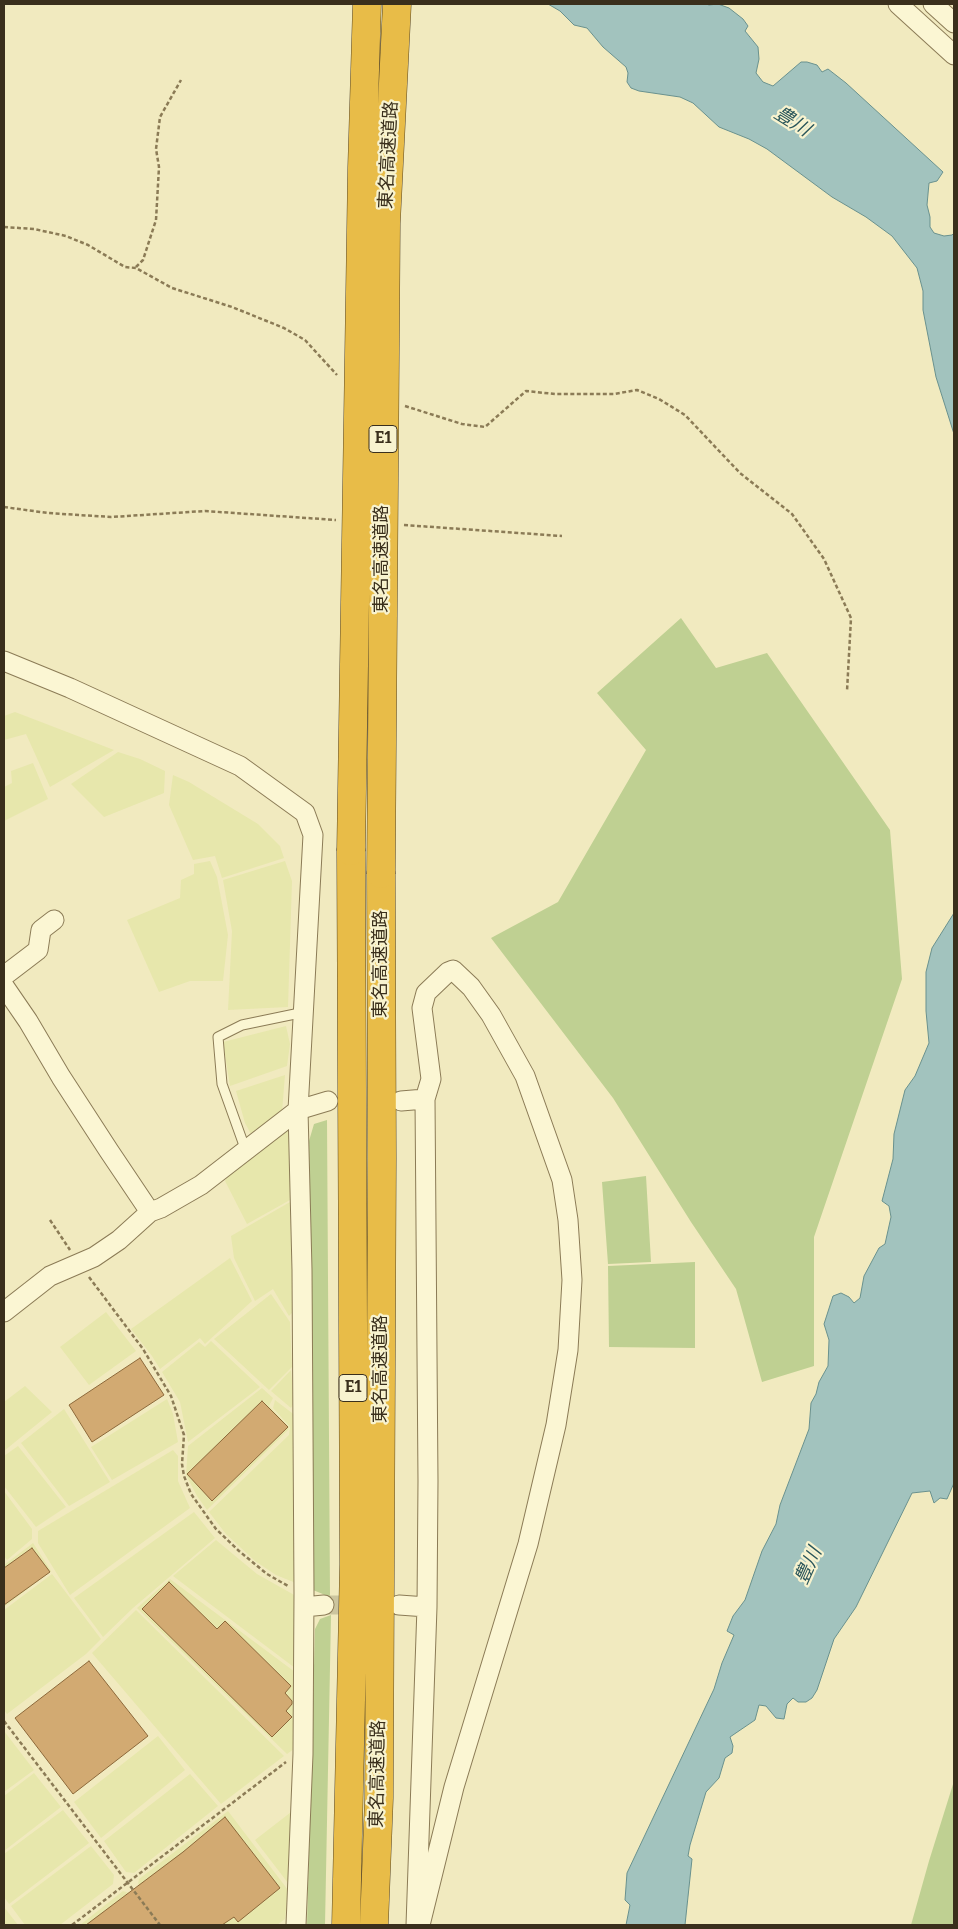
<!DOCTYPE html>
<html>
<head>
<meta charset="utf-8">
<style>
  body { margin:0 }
  #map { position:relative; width:958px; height:1929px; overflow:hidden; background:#f1eabf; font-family:Bitter,serif }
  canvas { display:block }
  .frame { position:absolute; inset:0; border:5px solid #3a2f1c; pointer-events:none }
</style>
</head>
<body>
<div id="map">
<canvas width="958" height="1929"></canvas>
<div class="frame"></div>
</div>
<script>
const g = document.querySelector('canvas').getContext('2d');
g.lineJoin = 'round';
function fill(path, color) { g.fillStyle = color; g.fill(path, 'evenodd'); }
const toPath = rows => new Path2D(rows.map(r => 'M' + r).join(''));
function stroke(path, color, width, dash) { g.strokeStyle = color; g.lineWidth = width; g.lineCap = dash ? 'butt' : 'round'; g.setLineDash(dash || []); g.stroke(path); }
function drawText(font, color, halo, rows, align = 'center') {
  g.font = font + ' Bitter,"Noto Sans JP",serif'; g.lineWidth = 4.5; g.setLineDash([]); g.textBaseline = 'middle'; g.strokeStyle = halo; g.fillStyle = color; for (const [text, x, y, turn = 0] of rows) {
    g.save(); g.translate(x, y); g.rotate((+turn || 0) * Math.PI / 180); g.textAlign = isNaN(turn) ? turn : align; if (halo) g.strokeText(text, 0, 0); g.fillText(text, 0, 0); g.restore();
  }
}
const farmland = toPath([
  [15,712,114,750,50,787,26,734,4,740,4,716],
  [118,752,140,759,165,771,164,793,104,817,71,784],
  [33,763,48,799,4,821,4,787,12,783,11,771],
  [173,775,189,782,258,824,280,846,284,858,222,878,215,856,193,860,169,805],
  [210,861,217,877,228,935,223,981,190,981,159,992,127,920,180,898,181,880,194,874,194,864],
  [285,861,292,881,288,1007,228,1010,232,931,223,880],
  [286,1026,290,1044,287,1066,230,1086,223,1042],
  [285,1075,282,1112,251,1134,245,1123,236,1091],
  [286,1127,290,1135,290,1200,247,1224,225,1181,232,1169],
  [290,1202,293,1312,289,1316,273,1289,255,1301,234,1258,231,1236],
  [230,1258,252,1301,205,1344,200,1338,160,1369,152,1356,131,1329],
  [271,1294,290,1322,292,1367,269,1390,214,1339],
  [106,1312,136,1351,89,1385,60,1347],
  [211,1341,260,1387,188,1442,180,1402,162,1372,199,1342,205,1347],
  [291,1370,294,1403,291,1408,271,1391],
  [25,1386,52,1412,4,1451,4,1402],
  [262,1388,273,1398,269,1406,289,1427,288,1430,207,1510,197,1496,186,1475,188,1446],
  [167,1399,173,1414,178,1442,112,1480,91,1447],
  [275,1400,296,1416,296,1583,276,1575,255,1561,226,1534,209,1512,289,1435,290,1427,273,1408],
  [64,1409,110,1482,69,1506,21,1443],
  [18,1446,66,1507,36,1527,4,1486,4,1456],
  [173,1450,178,1456,178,1481,190,1508,70,1595,38,1543,38,1531],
  [4,1491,32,1529,32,1539,7,1560,4,1556],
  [194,1512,215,1538,133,1608,103,1637,74,1598],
  [216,1540,257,1574,296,1596,295,1668,173,1576],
  [33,1543,51,1571,4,1607,4,1565],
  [52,1574,101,1639,86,1654,7,1714,4,1710,4,1610],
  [170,1579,295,1672,296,1743,294,1749,287,1754,137,1608],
  [136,1610,284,1756,221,1804,92,1653],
  [4,1731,34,1770,4,1792],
  [158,1736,185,1770,101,1838,74,1802],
  [34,1773,61,1807,4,1851,4,1796],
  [190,1774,218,1806,134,1873,126,1872,104,1841],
  [295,1809,292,1882,288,1883,255,1840],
  [63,1810,89,1843,9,1904,4,1897,4,1854],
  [228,1811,288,1890,285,1919,277,1925,168,1925,138,1884,139,1879],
  [91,1846,114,1875,113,1884,60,1925,25,1925,11,1906],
  [123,1891,129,1893,153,1925,80,1925],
  [4,1907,18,1925,4,1925]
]);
const green = toPath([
  [681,618,716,668,767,653,890,830,902,979,814,1237,814,1366,762,1382,736,1289,691,1222,613,1098,491,938,558,902,646,750,597,693],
  [327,1120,330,1597,313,1590,309,1141,314,1124],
  [646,1176,651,1262,608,1264,602,1182],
  [695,1262,695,1348,609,1347,608,1266],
  [331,1615,325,1925,307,1925,315,1629,320,1619],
  [954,1781,954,1925,911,1925,929,1861]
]);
const water = toPath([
  [548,4,706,4,709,5,718,4,729,8,743,19,748,26,745,31,758,47,759,59,756,73,763,82,773,86,801,62,807,62,817,65,822,72,828,69,846,83,943,172,937,181,929,183,927,205,930,217,930,227,934,233,944,236,952,235,954,233,954,434,936,377,923,310,923,291,917,268,892,236,866,217,832,197,767,149,749,139,719,127,693,103,680,97,639,91,631,88,627,82,628,73,626,67,603,47,587,28,574,25,560,11,548,4],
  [954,913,954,1483,947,1499,940,1498,934,1503,930,1491,912,1493,856,1607,834,1639,817,1690,812,1698,806,1702,798,1702,793,1698,787,1704,784,1719,776,1718,766,1706,759,1705,755,1720,730,1737,733,1746,732,1753,725,1758,719,1778,706,1792,690,1845,688,1856,692,1859,685,1925,626,1925,630,1905,625,1900,627,1873,714,1689,722,1663,734,1635,727,1631,733,1616,745,1600,762,1551,776,1524,780,1505,809,1429,811,1403,816,1394,819,1382,828,1366,829,1340,824,1324,833,1296,841,1293,849,1297,854,1303,860,1298,864,1276,879,1248,885,1244,891,1217,889,1206,882,1201,893,1159,894,1134,905,1090,915,1076,929,1043,926,1011,926,972,932,948,954,913]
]);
const building = toPath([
  [140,1358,164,1395,92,1442,69,1405,140,1358],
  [262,1401,288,1427,212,1501,187,1474,262,1401],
  [32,1548,50,1572,4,1605,4,1568,32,1548],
  [169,1582,217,1629,225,1621,291,1686,285,1693,292,1701,292,1704,286,1711,292,1717,272,1737,142,1609,169,1582],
  [89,1661,148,1736,73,1794,15,1718,89,1661],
  [225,1817,280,1888,238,1922,234,1917,222,1925,86,1925,183,1852,225,1817]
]);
const streetTunnel = toPath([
  [324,1605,365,1605]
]);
const path = toPath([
  [4,227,34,229,66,236,88,245,125,267,136,268,172,288,232,307,284,328,305,340,337,375],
  [136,267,143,260,156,220,159,167,156,149,160,117,181,80],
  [405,406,462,424,485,427,526,391,555,394,614,394,637,390,659,399,685,415,740,473,792,514,824,559,851,618,847,691],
  [4,507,48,513,111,517,205,511,336,520],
  [404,525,562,536],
  [50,1220,70,1250],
  [89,1277,143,1349,171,1396,184,1435,182,1464,184,1476,191,1494,216,1529,239,1551,267,1574,288,1586],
  [4,1721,160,1925],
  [72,1925,286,1762]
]);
const lane = toPath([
  [246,1151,222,1084,218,1037,242,1025,295,1014,303,1015]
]);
const street = toPath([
  [898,4,954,55],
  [933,4,954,23],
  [4,661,70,688,240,766,305,813,313,835,298,1110,302,1270,304,1593,303,1754,296,1925],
  [4,976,38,950,41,930,54,920],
  [4,986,28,1021,61,1077,109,1151,150,1212],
  [401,1101,425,1099],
  [4,1312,50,1276,94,1257,119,1240,150,1212,161,1208,201,1185,298,1110,328,1101],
  [399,1605,427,1607],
  [304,1607,324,1605],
  [416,1925,427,1607,428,1481,425,1099,431,1079,422,1008,426,993,448,972,453,970,471,987,491,1015,525,1076,562,1180,568,1220,572,1280,568,1350,556,1425,528,1544,454,1787,420,1925]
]);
const highway = toPath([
  [346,1925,354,1564,351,851],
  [374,1925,379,1798,382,1158,381,874]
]);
const highwayBridge = toPath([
  [351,851,362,168,367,4],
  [381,874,386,223,397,4]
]);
const shields = [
  [383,439,28],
  [353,1388,28]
];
const shieldNames = [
  ["E1",383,439],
  ["E1",353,1388]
];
const streetNames = [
  ["東名高速道路",389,155,-87],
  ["東名高速道路",382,559,-90],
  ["東名高速道路",381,964,-90],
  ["東名高速道路",381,1369,-90],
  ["東名高速道路",378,1774,-89]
];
const waterNames = [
  ["豊川",792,122,32],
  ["豊川",809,1566,-66]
];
fill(farmland, '#e7e7ac');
fill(green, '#bfd092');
fill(water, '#a2c3be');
stroke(water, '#69918e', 1);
fill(building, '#d2aa72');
stroke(building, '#8c683a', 1);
stroke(streetTunnel, '#ccc59e', 19, [19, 9]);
stroke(lane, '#8b7b56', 11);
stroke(street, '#8b7b56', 21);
stroke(highway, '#58482b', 29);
stroke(path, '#8b7b56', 2.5, [4, 2.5]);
stroke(lane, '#fbf6d3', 9);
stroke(street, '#fbf6d3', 19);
stroke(highway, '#e8bc48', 28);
stroke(highwayBridge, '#58482b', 29, []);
stroke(highwayBridge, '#e8bc48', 28);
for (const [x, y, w] of shields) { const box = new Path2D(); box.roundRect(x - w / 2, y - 13.5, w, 27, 4); g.fillStyle = '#f8f3cf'; g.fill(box); stroke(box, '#3a2f1c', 1); }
drawText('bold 16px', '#3a2f1c', null, shieldNames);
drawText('18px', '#3a2f1c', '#f8f3cf', streetNames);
drawText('italic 19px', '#2a565b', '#f8f3cf', waterNames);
</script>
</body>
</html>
